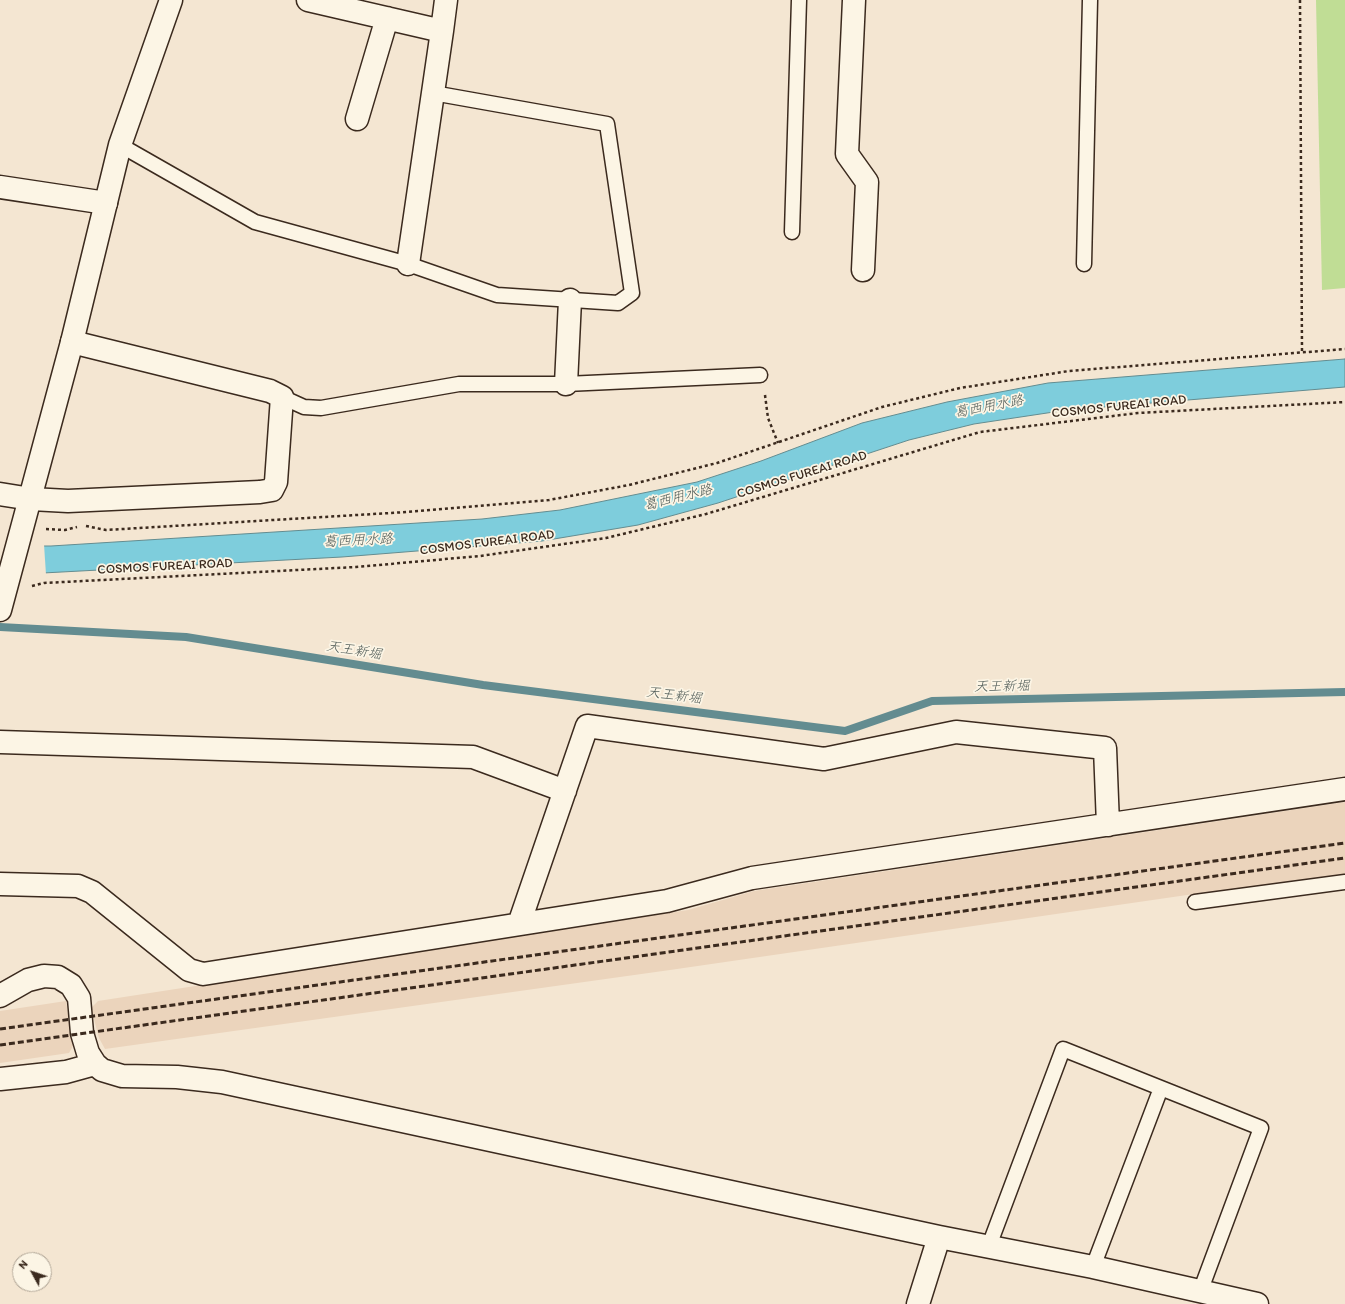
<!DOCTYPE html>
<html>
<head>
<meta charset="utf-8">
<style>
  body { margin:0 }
  #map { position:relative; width:1345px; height:1304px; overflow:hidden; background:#f4e6d2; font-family:Itim,sans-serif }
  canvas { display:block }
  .north { position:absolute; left:12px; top:1252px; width:40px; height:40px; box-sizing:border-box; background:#fcf5e5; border:1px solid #afa495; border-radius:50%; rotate:310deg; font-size:11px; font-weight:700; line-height:16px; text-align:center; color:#3b2a1e }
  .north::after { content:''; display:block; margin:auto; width:14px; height:18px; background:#3b2a1e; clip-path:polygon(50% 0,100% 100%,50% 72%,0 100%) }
</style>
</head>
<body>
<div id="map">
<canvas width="1345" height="1304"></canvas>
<div class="north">N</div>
</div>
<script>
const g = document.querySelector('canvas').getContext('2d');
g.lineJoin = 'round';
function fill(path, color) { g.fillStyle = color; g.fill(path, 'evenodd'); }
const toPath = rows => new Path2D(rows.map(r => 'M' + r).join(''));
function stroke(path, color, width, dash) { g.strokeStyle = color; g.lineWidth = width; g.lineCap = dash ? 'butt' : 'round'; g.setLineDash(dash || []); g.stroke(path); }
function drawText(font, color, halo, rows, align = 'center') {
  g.font = font + ' Itim,"Klee One",sans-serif'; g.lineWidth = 3.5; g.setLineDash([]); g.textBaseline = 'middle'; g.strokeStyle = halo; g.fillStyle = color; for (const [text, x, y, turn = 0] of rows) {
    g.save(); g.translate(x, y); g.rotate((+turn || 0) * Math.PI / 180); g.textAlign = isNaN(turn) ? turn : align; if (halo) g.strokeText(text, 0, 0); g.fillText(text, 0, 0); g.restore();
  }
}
const built = toPath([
  [1345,802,1345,875,1187,895,670,970,105,1049,99,1038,91,1008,98,1001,688,910,754,891],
  [66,1001,73,1046,69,1053,0,1063,0,1011]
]);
const green = toPath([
  [1316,0,1345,0,1345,288,1322,290]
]);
const water = toPath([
  [1345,359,1345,387,1067,410,974,424,909,440,718,503,638,525,542,541,342,557,43,573,0,543,30,546,51,546,482,519,560,510,697,482,761,461,862,423,947,402,1048,383,1345,359]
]);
const pier = toPath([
  [0,541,44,544,46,575,0,572]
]);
const stream = toPath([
  [0,627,186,637,483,685,845,731,932,701,1345,692]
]);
const path = toPath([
  [1300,0,1302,352],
  [765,395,768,418,778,443],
  [86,526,106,530,407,512,549,500,629,485,717,463,882,407,960,388,1069,371,1345,349],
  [46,529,65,530,77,527],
  [32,586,44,583,356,567,480,556,606,538,706,514,980,432,1138,413,1345,402]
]);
const lane = toPath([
  [120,145,255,222,408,264,497,295,618,303,632,293,607,124,433,93],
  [792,232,799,0],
  [1084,264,1090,0],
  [282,397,304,407,321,408,459,384,566,384,760,375],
  [1195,902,1345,882],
  [989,1246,1063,1049,1261,1128,1200,1292],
  [1093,1267,1161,1088]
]);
const street = toPath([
  [308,0,442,31,446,0],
  [854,0,847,154,867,182,863,270],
  [357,119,387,18],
  [0,187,106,203],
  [408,264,442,31],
  [566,384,570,300],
  [0,494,31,499,68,501,260,492,272,490,276,482,282,397,270,391,72,342],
  [0,742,473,757,565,791],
  [0,884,78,886,92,892,189,970,203,974,667,901,752,878,1345,789],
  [519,924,587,726,824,759,956,732,1105,748,1108,825],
  [0,996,28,980,44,976,58,977,71,985,79,998,82,1033,88,1053,95,1064,102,1070,122,1076,177,1077,222,1082,939,1237,1093,1267,1257,1304],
  [0,1079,66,1072,95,1064],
  [918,1304,939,1237]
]);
const secondary = toPath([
  [0,610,72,342,120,145,171,0]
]);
const rail = toPath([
  [0,1029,1345,843],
  [0,1045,1345,858]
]);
const streetNames = [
  ["COSMOS FUREAI ROAD",1119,407,-6],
  ["COSMOS FUREAI ROAD",802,475,-17],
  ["COSMOS FUREAI ROAD",487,543,-7],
  ["COSMOS FUREAI ROAD",165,567,-3]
];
const waterNames = [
  ["葛西用水路",989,407,-11],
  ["葛西用水路",678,498,-14],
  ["葛西用水路",358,541,-3],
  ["天王新堀",354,651,9],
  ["天王新堀",1002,687,-1],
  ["天王新堀",674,696,7]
];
fill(built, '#ebd4bc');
fill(green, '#c0dd95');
fill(water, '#7ecddc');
stroke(water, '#638c90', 1);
fill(pier, '#f4e6d2');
stroke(stream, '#638c90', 8);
stroke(lane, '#3b2a1e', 17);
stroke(street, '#3b2a1e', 25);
stroke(secondary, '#3b2a1e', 25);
stroke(path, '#3b2a1e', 2.5, [3, 3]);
stroke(lane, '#fcf5e5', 14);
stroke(street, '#fcf5e5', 22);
stroke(secondary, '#fcf5e5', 22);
stroke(rail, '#3b2a1e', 3, [6, 3]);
drawText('13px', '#3b2a1e', '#fcf5e5', streetNames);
drawText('italic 14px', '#4f5b57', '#fcf5e5', waterNames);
</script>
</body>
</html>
